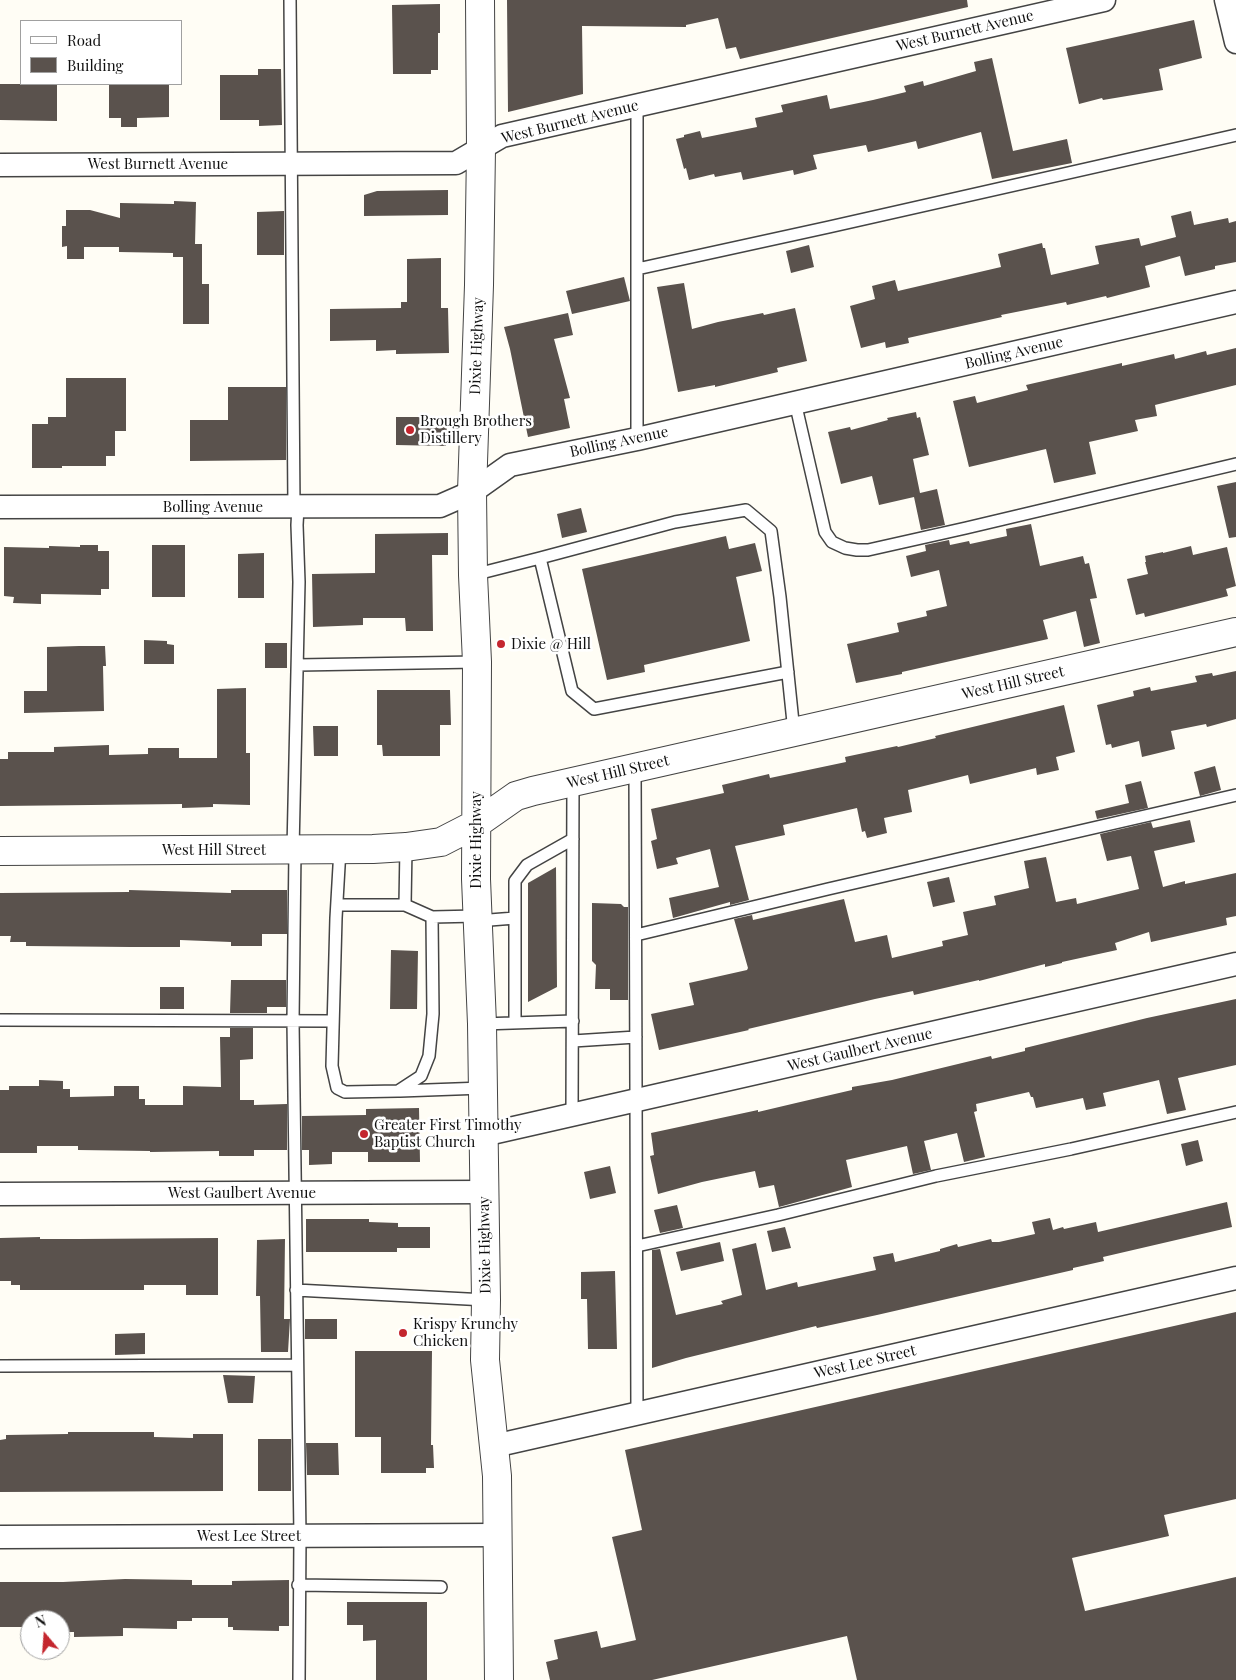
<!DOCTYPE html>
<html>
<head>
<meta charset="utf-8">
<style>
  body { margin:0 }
  #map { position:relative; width:1236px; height:1680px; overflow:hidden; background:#fffdf5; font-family:"Playfair Display",serif }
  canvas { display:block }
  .legend { position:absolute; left:20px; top:20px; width:162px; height:65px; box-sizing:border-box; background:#fff; border:1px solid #a0a0a0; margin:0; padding:6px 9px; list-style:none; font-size:15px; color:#111 }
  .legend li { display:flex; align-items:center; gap:10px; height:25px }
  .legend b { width:25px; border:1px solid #a0a0a0 }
  .north { position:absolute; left:20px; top:1610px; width:50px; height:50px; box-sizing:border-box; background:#fff; border:1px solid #a0a0a0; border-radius:50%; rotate:342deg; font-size:14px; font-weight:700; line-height:20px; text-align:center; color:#111 }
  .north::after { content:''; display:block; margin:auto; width:18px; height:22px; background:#c4262e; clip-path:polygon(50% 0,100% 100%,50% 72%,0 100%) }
</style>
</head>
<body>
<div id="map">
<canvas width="1236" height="1680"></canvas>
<ul class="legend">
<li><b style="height:6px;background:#fff"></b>Road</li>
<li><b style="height:14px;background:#5a524d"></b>Building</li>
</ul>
<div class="north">N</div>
</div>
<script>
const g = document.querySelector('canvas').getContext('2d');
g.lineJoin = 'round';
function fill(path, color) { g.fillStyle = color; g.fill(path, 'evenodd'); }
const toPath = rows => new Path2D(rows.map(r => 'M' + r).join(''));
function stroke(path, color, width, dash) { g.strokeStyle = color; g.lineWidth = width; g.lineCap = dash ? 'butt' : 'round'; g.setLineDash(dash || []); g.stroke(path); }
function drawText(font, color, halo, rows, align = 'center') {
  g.font = font + ' "Playfair Display",serif'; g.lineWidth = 5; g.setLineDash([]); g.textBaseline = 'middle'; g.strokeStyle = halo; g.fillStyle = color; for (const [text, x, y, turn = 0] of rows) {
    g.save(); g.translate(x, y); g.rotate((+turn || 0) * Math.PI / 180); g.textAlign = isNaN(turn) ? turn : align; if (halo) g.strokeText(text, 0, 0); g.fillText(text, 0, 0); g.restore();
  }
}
const building = toPath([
  [507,0,967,0,968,7,740,59,736,47,726,49,718,18,686,25,686,27,582,26,583,94,508,112],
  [440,4,440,33,438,33,438,70,431,70,431,74,393,74,392,5],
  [1194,20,1202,58,1159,69,1163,90,1103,100,1102,98,1079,104,1066,48],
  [992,58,1013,151,1067,139,1072,163,992,179,981,132,918,149,916,141,868,152,866,145,813,155,817,169,794,175,793,170,743,180,741,172,715,177,714,174,689,180,686,168,684,169,676,139,684,137,684,135,700,131,702,138,757,127,755,118,783,112,781,105,827,95,830,109,873,100,906,92,904,86,923,81,924,86,976,71,974,62],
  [258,69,281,69,282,125,259,126,259,120,220,120,220,75,258,75],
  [0,84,57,84,57,121,0,120],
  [109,84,169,84,169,117,137,118,137,127,121,127,121,118,109,118],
  [448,190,448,215,364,216,364,195,377,191],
  [174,201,196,202,195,244,202,244,202,284,209,284,209,324,183,324,183,257,173,257,173,253,119,252,119,247,84,247,84,259,67,259,67,246,62,247,62,226,66,226,66,210,90,210,120,218,120,203,174,204],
  [284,211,284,255,257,255,257,212],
  [1191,211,1194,225,1228,218,1229,223,1236,221,1236,262,1215,266,1215,269,1185,276,1180,256,1145,266,1150,287,1107,298,1106,296,1067,305,1066,302,1001,315,1002,317,908,338,909,343,886,348,885,342,861,348,850,306,875,299,872,286,895,280,898,291,1001,267,998,254,1042,243,1043,248,1045,248,1051,275,1099,264,1095,246,1139,238,1141,246,1176,237,1171,216],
  [809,245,814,267,791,273,786,251],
  [441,258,441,308,448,308,449,353,396,354,396,350,376,351,376,340,330,341,330,309,401,308,401,302,407,302,407,259],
  [624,277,630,301,572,314,566,291],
  [684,283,692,329,718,322,763,313,764,315,795,308,807,361,777,368,778,372,715,387,715,385,678,392,657,287],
  [568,313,573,335,554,339,570,398,564,399,570,428,528,437,510,349,504,327],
  [1236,348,1236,385,1155,405,1157,416,1135,420,1138,431,1089,442,1096,474,1054,483,1046,449,969,467,953,401,975,396,977,403,1028,390,1026,385,1122,363,1122,366,1174,354,1175,359,1206,351,1207,355],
  [66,378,126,378,126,431,115,431,115,456,106,456,106,466,62,466,62,468,32,468,32,424,48,424,48,417,66,417],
  [228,387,286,387,286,460,190,461,190,420,228,420],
  [916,412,917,418,920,417,929,455,913,459,920,493,937,489,945,525,921,530,914,497,879,505,872,476,841,484,828,432,850,427,851,430,888,420,887,418],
  [396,417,420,417,420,422,447,423,446,446,396,445],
  [1236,482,1236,537,1229,538,1217,486],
  [581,508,587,532,562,538,557,514],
  [1031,524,1040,566,1083,556,1085,564,1089,563,1097,598,1090,599,1100,643,1084,647,1076,611,1043,620,1048,639,902,672,902,674,856,683,847,644,899,632,897,623,927,616,926,611,947,606,939,570,911,577,906,556,926,551,925,545,949,540,950,545,969,541,970,544,1007,536,1006,529],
  [448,533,448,555,432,555,433,631,406,631,405,618,363,618,363,625,313,627,312,574,375,573,375,534],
  [726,536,729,549,755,543,762,571,736,577,750,641,644,665,645,672,607,680,582,569],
  [80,545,98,545,98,551,109,551,109,589,101,589,101,595,41,594,41,604,13,603,14,597,4,596,4,547,49,548,49,546,80,547],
  [152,545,185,545,185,597,152,597],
  [1191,546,1193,555,1227,547,1236,586,1226,589,1228,596,1145,617,1144,613,1136,615,1127,579,1148,574,1145,562,1146,562,1145,556,1163,552,1163,553],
  [264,553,264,598,238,598,238,554],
  [144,640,167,641,167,644,174,645,174,664,144,664],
  [265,643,287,643,287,668,265,668],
  [79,646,105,646,106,666,103,666,104,711,24,713,24,691,47,691,47,647],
  [1236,671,1236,719,1207,727,1206,724,1171,731,1175,749,1142,757,1139,741,1112,748,1111,744,1106,745,1097,705,1134,696,1133,691,1150,687,1151,691,1197,682,1195,676,1212,673,1213,676],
  [246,688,246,753,250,753,250,805,213,804,213,807,182,808,182,804,0,806,0,759,8,759,8,752,54,752,54,747,109,745,109,755,148,754,148,748,179,748,179,758,217,758,217,689],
  [377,690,450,690,451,725,440,725,440,756,383,756,382,745,377,745],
  [1064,705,1075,752,1056,757,1059,770,1037,775,1036,768,970,784,968,775,908,790,912,812,884,818,887,833,867,838,865,831,862,832,857,808,783,825,785,835,735,846,749,900,730,905,730,902,673,918,669,898,719,887,710,849,676,858,678,864,657,869,651,841,657,839,651,809,724,793,722,785,769,774,770,778,846,762,845,757,897,746,898,747,936,738,935,736],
  [313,726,338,726,338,756,314,756],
  [1215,766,1221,790,1200,796,1194,772],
  [1141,781,1148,808,1097,819,1095,811,1129,803,1125,785],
  [1190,820,1195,842,1154,851,1163,887,1185,881,1185,884,1236,873,1236,916,1226,918,1227,925,1151,942,1149,932,1115,943,1117,950,1062,962,1062,963,1045,967,1045,964,979,981,979,980,914,995,913,991,875,999,748,1029,749,1030,659,1050,651,1014,694,1005,689,983,747,970,748,968,734,919,752,915,753,920,844,899,855,942,887,935,892,958,943,946,942,941,968,935,963,912,996,905,994,896,1029,888,1024,861,1046,857,1056,902,1076,898,1077,904,1139,889,1131,856,1107,861,1100,834,1151,822,1153,828],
  [556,867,557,987,528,1002,528,883],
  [949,877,955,902,933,907,927,882],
  [129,890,231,893,231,890,287,890,287,934,262,934,262,946,231,946,231,942,180,940,180,947,130,947,26,946,26,942,10,942,11,936,0,936,0,893,129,892],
  [592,903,621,904,624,907,628,907,628,1000,610,1000,610,989,595,989,596,965,592,961],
  [391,950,418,951,417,1009,390,1009],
  [231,980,286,980,286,1007,267,1007,267,1013,230,1013],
  [160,987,184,987,184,1009,160,1009],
  [1236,999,1236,1065,1178,1078,1186,1110,1167,1114,1159,1080,1103,1093,1106,1106,1086,1110,1083,1098,1036,1108,1033,1097,1031,1097,1029,1092,976,1104,977,1111,974,1112,985,1157,964,1162,957,1133,924,1141,931,1170,913,1174,907,1146,846,1160,852,1187,779,1207,774,1185,759,1188,755,1171,702,1182,658,1194,650,1156,654,1155,651,1133,758,1110,758,1112,796,1103,852,1090,852,1087,892,1080,991,1056,992,1059,1025,1051,1025,1048,1147,1018],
  [230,1028,253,1028,253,1059,240,1060,240,1100,254,1100,254,1105,287,1104,287,1150,254,1150,254,1156,219,1156,219,1151,150,1152,150,1151,78,1150,78,1146,37,1146,37,1153,0,1153,0,1090,9,1090,9,1086,39,1086,39,1080,63,1081,63,1089,70,1089,70,1097,114,1096,114,1086,139,1086,139,1099,145,1099,145,1105,183,1105,183,1086,221,1087,220,1037,230,1037],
  [419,1108,420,1162,368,1162,368,1152,332,1152,332,1164,309,1165,309,1150,302,1150,302,1116,366,1115,366,1109],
  [1198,1140,1203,1161,1186,1166,1181,1144],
  [610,1166,616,1193,590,1199,584,1172],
  [1227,1202,1232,1227,1103,1257,1104,1261,1073,1268,1073,1270,877,1315,817,1328,816,1326,686,1358,652,1368,652,1250,660,1249,676,1315,723,1304,721,1301,742,1295,732,1249,756,1243,766,1290,797,1282,798,1287,876,1270,873,1257,893,1253,895,1262,940,1251,940,1249,957,1244,958,1247,991,1239,992,1242,999,1242,1035,1234,1032,1222,1050,1218,1053,1230,1063,1227,1064,1229,1096,1222,1098,1232],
  [677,1205,683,1228,660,1233,654,1210],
  [306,1219,369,1219,369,1222,398,1223,398,1227,430,1227,430,1248,397,1248,397,1252,306,1252],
  [785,1227,791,1248,772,1252,767,1231],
  [40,1237,40,1239,80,1239,218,1238,218,1295,186,1295,186,1285,144,1285,144,1290,20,1290,20,1285,11,1285,11,1281,0,1281,0,1238],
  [285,1239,284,1319,290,1319,288,1352,261,1352,260,1296,256,1296,257,1240],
  [720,1242,724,1261,681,1271,676,1252],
  [615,1271,617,1349,588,1349,587,1299,581,1299,581,1272],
  [1236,1312,1236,1499,1164,1515,1169,1536,1072,1558,1085,1611,1236,1577,1236,1680,857,1680,847,1636,652,1680,550,1680,546,1662,558,1659,554,1640,597,1631,601,1648,636,1640,612,1537,642,1530,625,1450],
  [305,1319,337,1319,337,1339,305,1339],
  [145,1333,145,1354,115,1355,115,1334],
  [355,1351,432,1351,431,1445,433,1445,434,1468,426,1468,426,1473,381,1473,381,1437,355,1437],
  [223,1375,255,1376,253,1403,228,1403],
  [68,1432,154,1432,154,1437,193,1438,193,1434,223,1434,223,1491,0,1492,0,1440,6,1439,6,1435,68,1434],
  [258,1439,291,1439,291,1491,258,1491],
  [306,1443,338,1443,339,1475,307,1475],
  [125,1579,192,1580,192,1585,232,1585,232,1581,289,1580,289,1626,279,1626,279,1631,233,1630,233,1627,228,1627,228,1618,192,1618,192,1621,177,1621,177,1629,123,1628,123,1636,74,1637,74,1632,60,1632,60,1620,30,1620,30,1623,26,1623,26,1627,0,1627,0,1582,63,1582],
  [347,1602,427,1602,427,1680,376,1680,376,1640,363,1641,363,1625,347,1625]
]);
const service = toPath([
  [290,0,294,507],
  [637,269,829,227,1236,135],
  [795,402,825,532,832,542,845,548,857,550,868,550,966,528,1236,464],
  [637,439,637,105],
  [540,558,572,691,594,709,788,672],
  [473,575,540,558,675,522,746,510,771,531,780,597,794,732],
  [298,665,477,662],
  [635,768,637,1414],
  [293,849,299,582,297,525,298,507],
  [340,849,336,918,332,1066,337,1088,345,1092,398,1091,421,1076,429,1056,433,1014,432,917],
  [295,850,293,1021,300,1536,299,1680],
  [337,905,405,905,432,917,477,916],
  [405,905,406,847],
  [477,921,515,918],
  [636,935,828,889,1236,795],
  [0,1020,333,1021],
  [515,1023,515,881,527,865,573,839],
  [482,1024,573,1021],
  [573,1041,636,1037],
  [400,1091,483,1088],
  [572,1115,573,782],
  [637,1246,778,1215,936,1176,1071,1149,1236,1112],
  [296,1290,486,1300],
  [0,1366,297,1365],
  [298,1585,441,1587]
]);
const minor = toPath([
  [1226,0,1236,42],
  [0,165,456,163,502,136,1104,0],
  [0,507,440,506,472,492,510,465,637,439,1236,302],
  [483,1135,1236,964],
  [0,1194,484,1192],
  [494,1446,1236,1278],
  [0,1537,498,1535]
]);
const tertiary = toPath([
  [480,0,481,149,479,285,472,492,473,575,477,662,476,879,482,1024,486,1300,485,1360,497,1476,499,1680],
  [0,851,373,849,406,847,441,842,476,824,516,796,533,791,1236,632]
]);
const markers = [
  [410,430,5,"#c4262e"],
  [501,644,5,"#c4262e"],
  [364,1134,5,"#c4262e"],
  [403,1333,5,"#c4262e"]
];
const streetNames = [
  ["West Burnett Avenue",965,31,-13],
  ["West Burnett Avenue",570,122,-14],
  ["West Burnett Avenue",158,164],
  ["Dixie Highway",477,346,-88],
  ["Bolling Avenue",1014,353,-13],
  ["Bolling Avenue",619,442,-12],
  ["Bolling Avenue",213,507],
  ["West Hill Street",1013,683,-13],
  ["West Hill Street",618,772,-13],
  ["Dixie Highway",476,840,-90],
  ["West Hill Street",214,850],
  ["West Gaulbert Avenue",860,1050,-13],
  ["West Gaulbert Avenue",242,1193],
  ["Dixie Highway",485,1245,-91],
  ["West Lee Street",865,1362,-13],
  ["West Lee Street",249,1536]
];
const poiNames = [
  ["Brough Brothers",420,421],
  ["Distillery",420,438],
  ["Dixie @ Hill",511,644],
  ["Greater First Timothy",374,1125],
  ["Baptist Church",374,1142],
  ["Krispy Krunchy",413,1324],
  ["Chicken",413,1341]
];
fill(building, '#5a524d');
stroke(service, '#444', 14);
stroke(minor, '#444', 25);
stroke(tertiary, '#444', 30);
stroke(service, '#fff', 11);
stroke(minor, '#fff', 22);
stroke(tertiary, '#fff', 28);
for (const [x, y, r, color] of markers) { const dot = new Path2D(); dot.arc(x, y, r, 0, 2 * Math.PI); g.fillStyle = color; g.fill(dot); stroke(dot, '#fff', 2); }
drawText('15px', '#111', '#fff', streetNames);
drawText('15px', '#111', '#fff', poiNames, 'left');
</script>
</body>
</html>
